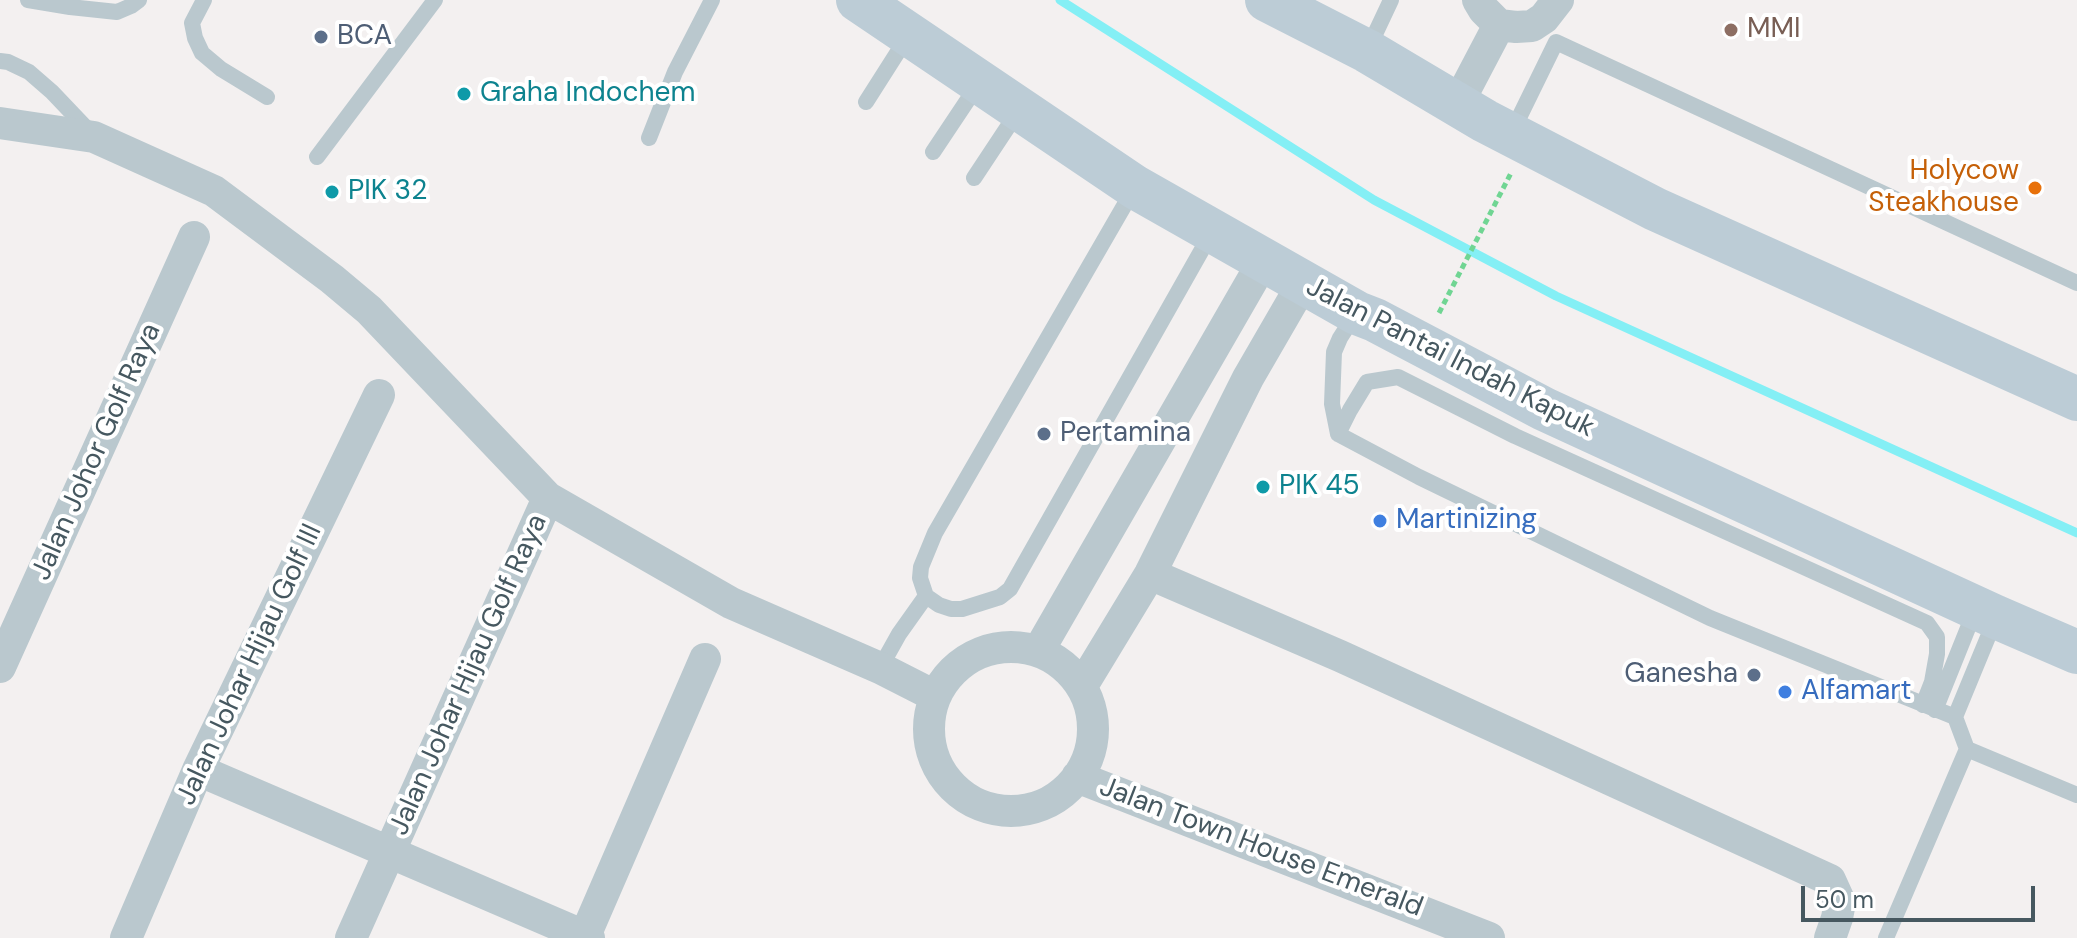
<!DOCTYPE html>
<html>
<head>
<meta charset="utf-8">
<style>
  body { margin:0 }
  #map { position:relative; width:2077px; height:938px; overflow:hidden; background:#f3f0f0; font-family:"DM Sans",sans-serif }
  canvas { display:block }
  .scale { position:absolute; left:1801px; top:886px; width:234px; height:36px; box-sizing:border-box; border:4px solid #465860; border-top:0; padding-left:10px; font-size:24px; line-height:28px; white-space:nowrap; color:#465860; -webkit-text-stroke:6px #fff; paint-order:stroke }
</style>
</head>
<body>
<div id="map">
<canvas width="2077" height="938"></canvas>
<div class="scale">50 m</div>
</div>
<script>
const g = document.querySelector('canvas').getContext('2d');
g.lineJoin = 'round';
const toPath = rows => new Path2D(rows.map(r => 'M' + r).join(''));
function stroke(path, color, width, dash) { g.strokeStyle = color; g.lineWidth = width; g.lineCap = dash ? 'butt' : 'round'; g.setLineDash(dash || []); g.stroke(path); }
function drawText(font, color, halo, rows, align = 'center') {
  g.font = font + ' "DM Sans",sans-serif'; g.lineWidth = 8; g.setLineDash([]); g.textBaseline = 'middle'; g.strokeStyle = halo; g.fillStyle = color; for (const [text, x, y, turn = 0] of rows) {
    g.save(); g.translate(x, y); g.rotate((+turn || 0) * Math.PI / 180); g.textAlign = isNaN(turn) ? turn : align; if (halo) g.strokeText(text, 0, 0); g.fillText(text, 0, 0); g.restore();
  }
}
const stream = toPath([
  [1060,0,1374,200,1556,296,2077,533]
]);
const path = toPath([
  [1439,313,1511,173]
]);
const service = toPath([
  [28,0,70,7,117,12,131,6,139,0],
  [204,0,192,23,195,38,202,53,221,69,267,97],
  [1368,49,1391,0],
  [0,61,8,62,29,72,52,92,91,133],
  [866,102,908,36],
  [1512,132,1556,42,2077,283],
  [649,138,675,72,712,0],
  [933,152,979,83],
  [317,157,435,0],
  [974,178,1019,110],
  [1135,187,935,533,921,567,920,578,926,596,939,605,951,609,962,609,1000,597,1010,589,1212,232],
  [1356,313,1340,338,1334,352,1332,404,1338,434,1419,477,1710,618,1955,717],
  [1338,434,1350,410,1367,382,1398,377,1515,436,1927,623,1937,637,1937,654,1932,682,1923,705],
  [880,668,899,634,926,596],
  [1935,710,1976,608],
  [1967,749,1955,717,1995,620],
  [1886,938,1967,749,2077,795]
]);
const minor = toPath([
  [1478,0,1484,10,1499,25,1516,27,1532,26,1544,18,1558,0],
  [1457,105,1499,25],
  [0,123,94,137,214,191,332,279,369,310,548,498,731,603,880,668,935,696],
  [1150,574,1340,656,1830,880,1840,902,1837,918,1830,938],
  '929 729a82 82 0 1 1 164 0a82 82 0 1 1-164 0Z',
  [1039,650,1264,260],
  [0,667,194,237],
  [1082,686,1150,574,1248,378,1303,283],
  [198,770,589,938],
  [1077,777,1489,938],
  [126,938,198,770,379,395],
  [351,938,548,498],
  [584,938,705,659]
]);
const secondary = toPath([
  [858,0,1135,187,1357,313,1375,320,1544,409,1996,617,2077,652],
  [1267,0,1367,51,1485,121,1655,209,2077,399]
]);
const markers = [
  [1731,30,8,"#8d6e63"],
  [321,37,8,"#5c6f8a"],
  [464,94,8,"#0f9aa8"],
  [2035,188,8,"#e8710a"],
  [332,192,8,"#0f9aa8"],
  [1044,434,8,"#5c6f8a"],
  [1263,487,8,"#0f9aa8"],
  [1380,521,8,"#3f7fe0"],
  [1754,675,8,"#5c6f8a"],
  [1785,692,8,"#3f7fe0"]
];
const educationNames = [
  ["MMI",1747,30]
];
const serviceNames = [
  ["BCA",337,37],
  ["Pertamina",1060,434],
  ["Ganesha",1738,675,"right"]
];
const cultureNames = [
  ["Graha Indochem",480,94],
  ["PIK 32",348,192],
  ["PIK 45",1279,487]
];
const foodNames = [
  ["Holycow",2019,172],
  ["Steakhouse",2019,204]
];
const streetNames = [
  ["Jalan Pantai Indah Kapuk",1450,358,27],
  ["Jalan Johor Golf Raya",97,452,-66],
  ["Jalan Johar Hijau Golf III",250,665,-65],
  ["Jalan Johar Hijau Golf Raya",469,675,-66],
  ["Jalan Town House Emerald",1261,848,21]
];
const shopNames = [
  ["Martinizing",1396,521],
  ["Alfamart",1801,692]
];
stroke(stream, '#84eff5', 9);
stroke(path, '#70d593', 5, [6, 4]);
stroke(service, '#bac8ce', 16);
stroke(minor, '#bac8ce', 32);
stroke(secondary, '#bcccd6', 44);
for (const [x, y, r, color] of markers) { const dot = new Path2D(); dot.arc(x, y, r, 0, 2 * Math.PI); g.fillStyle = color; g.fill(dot); stroke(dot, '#fff', 3); }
drawText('28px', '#785e54', '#fff', educationNames, 'left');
drawText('28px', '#4e5e75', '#fff', serviceNames, 'left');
drawText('28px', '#0d838f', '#fff', cultureNames, 'left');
drawText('28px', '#c56008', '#fff', foodNames, 'right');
drawText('28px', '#465860', '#fff', streetNames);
drawText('28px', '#366cbe', '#fff', shopNames, 'left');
</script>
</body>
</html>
